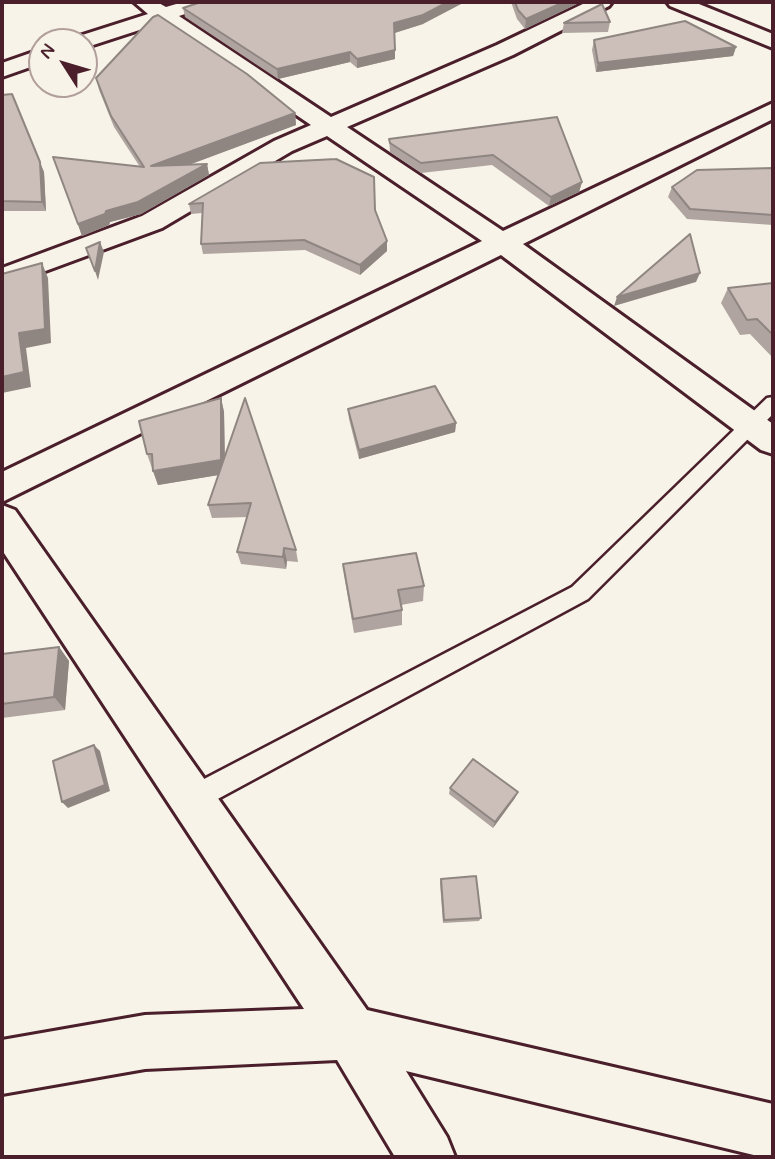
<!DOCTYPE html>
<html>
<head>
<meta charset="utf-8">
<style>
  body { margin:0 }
  #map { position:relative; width:775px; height:1159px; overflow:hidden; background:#f7f3e8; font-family:Mynerve,sans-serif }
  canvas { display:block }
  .frame { position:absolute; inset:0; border:4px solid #4a1f2b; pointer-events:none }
  .north { position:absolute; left:28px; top:28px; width:70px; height:70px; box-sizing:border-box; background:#f7f3e8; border:2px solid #b29e9c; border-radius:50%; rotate:307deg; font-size:19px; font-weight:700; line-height:28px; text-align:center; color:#4a1f2b }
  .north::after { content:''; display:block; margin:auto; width:24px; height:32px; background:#4a1f2b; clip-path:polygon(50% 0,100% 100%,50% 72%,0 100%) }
</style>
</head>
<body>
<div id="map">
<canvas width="775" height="1159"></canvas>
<div class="frame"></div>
<div class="north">N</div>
</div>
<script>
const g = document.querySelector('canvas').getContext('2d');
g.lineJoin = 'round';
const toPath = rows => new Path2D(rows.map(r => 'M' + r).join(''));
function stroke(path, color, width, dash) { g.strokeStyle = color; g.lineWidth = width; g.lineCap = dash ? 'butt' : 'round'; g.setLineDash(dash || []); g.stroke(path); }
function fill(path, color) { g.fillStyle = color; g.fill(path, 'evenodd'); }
const lane = toPath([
  [773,397,773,414,588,599,201,808,192,811,183,808,180,799,183,790,572,587,767,398,773,397]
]);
const street = toPath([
  [134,2,157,2,166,7,183,2,212,2,209,6,179,16,331,117,497,45,587,2,612,2,609,6,513,55,347,127,503,231,773,103,773,119,523,244,773,424,773,454,761,450,501,255,2,502,2,472,482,241,327,136,292,151,162,228,2,287,2,268,142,216,274,141,311,125,161,23,84,48,84,42,73,42,76,37,148,14,134,2],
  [667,2,694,2,773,34,773,48,670,6,667,2],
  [42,49,42,63,2,77,2,63,42,49],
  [2,505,15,510,367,1010,773,1104,773,1157,762,1157,406,1071,447,1137,455,1157,395,1157,337,1060,145,1069,2,1094,2,1040,145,1015,304,1009,2,550,2,505]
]);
const wall = toPath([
  [511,2,581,2,525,29,517,19],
  [183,8,423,24,395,33,395,59,357,68,350,62,278,79,185,17],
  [610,22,608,32,562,33,564,23],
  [594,40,736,47,733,56,596,72,592,50],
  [96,78,295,113,296,125,190,164,207,164,209,175,141,214,110,222,109,225,82,236,53,157,140,167,114,127,99,90],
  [2,95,44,172,46,211,2,211],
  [557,117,582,182,579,192,549,206,492,165,421,173,390,152,389,139],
  [260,163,375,210,387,251,360,275,305,250,203,254,201,244,202,213,191,214,189,204],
  [773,168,773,225,687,219,668,197,672,187],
  [773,283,773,358,750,334,740,335,721,303,728,288],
  [221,398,224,412,225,457,296,550,298,562,287,561,286,569,241,564,237,552,248,517,212,518,208,505,218,475,158,485,147,454],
  [348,409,456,423,455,432,359,459,349,419],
  [343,564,424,586,423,601,401,605,402,610,402,625,354,633,345,580],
  [59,647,69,661,65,710,2,718,2,654],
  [450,788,515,798,493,828,449,794],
  [441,879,481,918,479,921,443,923,440,883]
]);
const shadedWall = toPath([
  [448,2,465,2,423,24,394,33,394,23],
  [564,2,581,2,525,29,526,19],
  [736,47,733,56,596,72,598,63],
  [395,50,395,59,357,68,357,59],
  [350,52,350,62,278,79,277,69],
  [295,113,296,125,154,178,151,166],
  [40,162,44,172,46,211,42,202],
  [207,164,209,175,141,214,110,222,109,225,82,236,78,224],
  [582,182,579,192,549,206,551,197],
  [387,241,387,251,360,275,360,265],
  [100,242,104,252,98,280,95,271],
  [42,263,48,278,51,343,26,348,31,387,2,393,2,377,19,333],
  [700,273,696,282,614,306,617,297],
  [221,398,224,412,225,474,158,485,153,471],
  [456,423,455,432,359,459,359,450],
  [284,548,287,561,286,569,283,557],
  [59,647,69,661,65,710,54,697],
  [94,745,100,751,110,791,68,808,62,802],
  [518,792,515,798,493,828,495,822]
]);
const building = toPath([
  [201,2,448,2,423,15,394,23,395,50,357,59,350,52,277,69,183,8,201,2],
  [515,2,564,2,526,19,518,10,515,2],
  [602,4,610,22,564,23,602,4],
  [158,15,247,74,295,113,151,166,207,164,138,202,106,211,105,214,78,224,53,157,144,167,111,116,96,78,153,17,158,15],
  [685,21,736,47,598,63,594,40,685,21],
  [12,94,40,162,42,202,2,201,2,95,12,94],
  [557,117,582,182,551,197,493,155,421,163,390,143,389,139,557,117],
  [336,159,374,177,375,210,387,241,360,265,304,240,201,244,203,203,189,204,260,163,336,159],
  [773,168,773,215,690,209,672,187,697,170,773,168],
  [690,234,700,273,617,297,690,234],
  [100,242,95,271,86,248,100,242],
  [42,263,45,329,19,333,24,372,2,377,2,274,42,263],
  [773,283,773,335,757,319,747,320,728,288,773,283],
  [435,386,456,423,359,450,348,409,435,386],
  [221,398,221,460,153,471,152,454,147,454,139,421,221,398],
  [245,398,296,550,284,548,283,557,237,552,251,503,208,505,245,398],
  [416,553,424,586,398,590,402,610,353,619,343,564,416,553],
  [59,647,54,697,2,704,2,654,59,647],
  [94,745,105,785,62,802,53,761,94,745],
  [473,759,518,792,495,822,450,788,473,759],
  [476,876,481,918,444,920,441,879,476,876]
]);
stroke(lane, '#4a1f2b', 5);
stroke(street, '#4a1f2b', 6);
fill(lane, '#f7f3e8');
fill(street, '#f7f3e8');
fill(wall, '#afa49f');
fill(shadedWall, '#8f8682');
fill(building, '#ccbfb9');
stroke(building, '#8f8682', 2);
</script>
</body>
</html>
